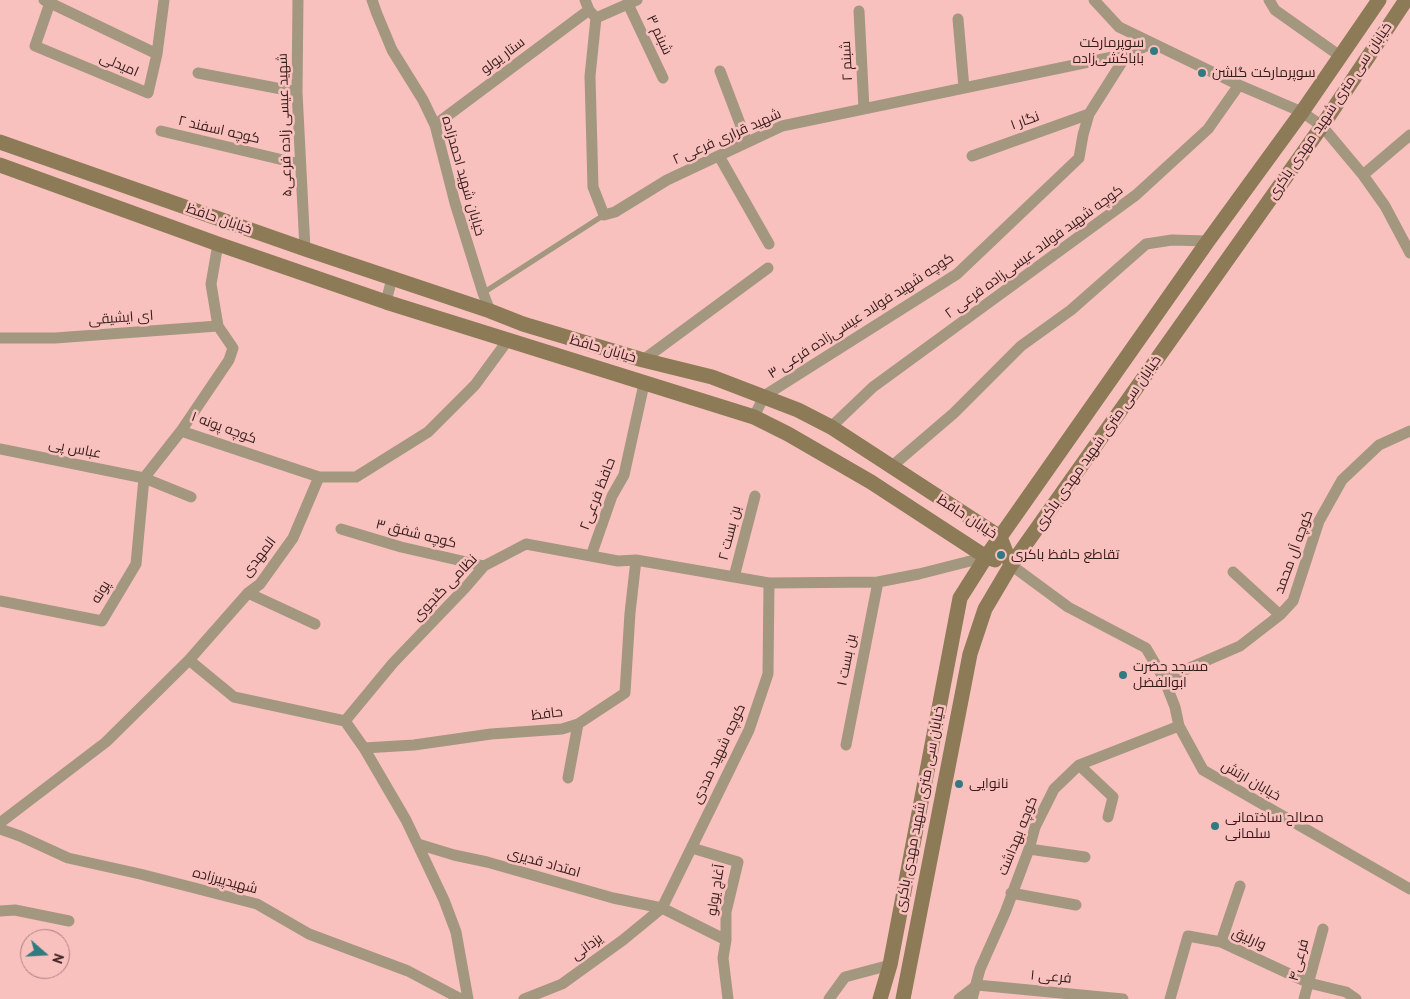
<!DOCTYPE html>
<html>
<head>
<meta charset="utf-8">
<style>
  body { margin:0 }
  #map { position:relative; width:1410px; height:999px; overflow:hidden; background:#f9c1be; font-family:"PT Sans",sans-serif }
  canvas { display:block }
  .north { position:absolute; left:20px; top:929px; width:50px; height:50px; box-sizing:border-box; background:#f9c1be; border:1px solid #ab7f7d; border-radius:50%; rotate:109deg; font-size:14px; font-weight:700; line-height:20px; text-align:center; color:#351c1b }
  .north::after { content:''; display:block; margin:auto; width:18px; height:22px; background:#327a80; clip-path:polygon(50% 0,100% 100%,50% 72%,0 100%) }
</style>
</head>
<body>
<div id="map">
<canvas width="1410" height="999"></canvas>
<div class="north">N</div>
</div>
<script>
const g = document.querySelector('canvas').getContext('2d');
g.lineJoin = 'round';
const toPath = rows => new Path2D(rows.map(r => 'M' + r).join(''));
function stroke(path, color, width, dash) { g.strokeStyle = color; g.lineWidth = width; g.lineCap = dash ? 'butt' : 'round'; g.setLineDash(dash || []); g.stroke(path); }
function drawText(font, color, halo, rows, align = 'center') {
  g.font = font + ' "PT Sans",Cairo,sans-serif'; g.lineWidth = 5; g.setLineDash([]); g.textBaseline = 'middle'; g.strokeStyle = halo; g.fillStyle = color; for (const [text, x, y, turn = 0] of rows) {
    g.save(); g.translate(x, y); g.rotate((+turn || 0) * Math.PI / 180); g.textAlign = isNaN(turn) ? turn : align; if (halo) g.strokeText(text, 0, 0); g.fillText(text, 0, 0); g.restore();
  }
}
const service = toPath([
  [483,293,604,215]
]);
const minor = toPath([
  [44,0,157,54],
  [51,0,35,46,148,93,157,54,164,0],
  [298,0,297,92,305,249],
  [372,0,377,14,392,50,423,100,435,125,455,203,483,293,490,311],
  [585,0,589,10,596,18,637,0],
  [1094,0,1119,27,1239,85,1302,112,1322,126,1363,175,1385,206,1410,253],
  [1269,0,1275,10,1340,56],
  [628,4,663,78],
  [859,11,864,109],
  [596,18,590,76,593,187,604,215,615,212,667,180,782,126,1127,54,1152,44],
  [958,19,964,88],
  [720,71,747,142],
  [198,73,297,92],
  [435,125,589,10],
  [161,131,300,164],
  [719,156,769,244],
  [972,156,1089,114],
  [1363,175,1410,135],
  [386,302,392,278],
  [218,326,211,284,218,244],
  [0,338,55,338,218,326,233,348,229,360,181,431,319,477,356,477,428,432,475,385,508,340],
  [643,360,768,268],
  [754,417,764,396,957,274,1079,158,1083,135,1089,114,1127,54],
  [831,427,873,387,1136,195,1208,129,1239,85],
  [0,449,144,478,191,497],
  [891,467,954,413,1021,346,1071,310,1146,244,1172,240,1208,241],
  [144,478,181,431],
  [341,529,401,547,484,566],
  [591,556,612,496,624,475,644,384],
  [1011,565,1068,607,1146,648,1164,679,1175,707,1179,726,1203,770,1410,889],
  [1233,572,1280,615],
  [734,577,755,496],
  [248,593,315,624],
  [0,601,102,621,136,564,144,478],
  [189,660,234,697,345,721,393,663,465,588,484,566,526,544,618,561,636,560,769,583],
  [1164,679,1240,646,1280,615,1293,601,1319,521,1342,480,1379,445,1410,431],
  [345,721,364,748,414,745,491,734,562,729,578,724,625,693,630,613,636,560],
  [846,745,878,582],
  [364,748,406,820,444,900,456,932,468,999],
  [1079,765,1113,797,1108,817],
  [568,778,578,724],
  [0,823,106,742,189,660,248,593,260,584,293,538,319,477],
  [0,829,20,836,68,858,140,874,257,904,309,934,408,971,461,999],
  [418,844,454,855,487,862,613,898,662,908,726,940],
  [692,848,738,862,726,912,726,940,723,958,728,999],
  [1029,849,1085,857],
  [1011,893,1076,905],
  [0,911,15,910,69,921],
  [1221,942,1240,886],
  [524,999,562,984,623,940,662,908,749,730,768,674,769,583,878,582,919,574,986,557],
  [829,999,845,977,890,965],
  [959,999,977,985,1123,999],
  [972,999,980,969,1005,913,1029,849,1035,827,1054,789,1079,765,1179,726],
  [1170,999,1188,936,1221,942,1309,983,1346,992,1356,999],
  [1304,999,1323,929]
]);
const secondary = toPath([
  [0,142,305,249,490,311,523,324,643,360,712,377,798,410,831,427,1000,537,1011,565],
  [0,165,218,244,386,302,754,417,788,434,871,482,986,557,995,560],
  [880,999,890,965,960,598,986,557,1208,241,1302,112,1379,0],
  [903,999,970,654,985,609,1011,565,1322,126,1406,0]
]);
const markers = [
  [1154,51,5,"#327a80"],
  [1202,73,5,"#327a80"],
  [1001,555,5,"#327a80"],
  [1123,675,5,"#327a80"],
  [959,784,5,"#327a80"],
  [1215,826,5,"#327a80"]
];
const streetNames = [
  ["شبنم ۳",659,35,65],
  ["ستار یولو",503,56,-37],
  ["شبنم ۲",847,61,-93],
  ["امیدلی",119,65,23],
  ["خیابان سی متری شهید مهدی باکری",1330,111,-56],
  ["نگار ۱",1025,121,-20],
  ["شهید عیسی زاده فرعی۵",285,125,-92],
  ["کوچه اسفند ۲",219,130,13],
  ["شهید قراری فرعی ۲",727,137,-24],
  ["خیابان شهید احمدزاده",463,176,74],
  ["خیابان حافظ",219,219,19],
  ["کوچه شهید فولاد عیسی‌زاده فرعی ۲",1034,252,-36],
  ["کوچه شهید فولاد عیسی‌زاده فرعی ۳",861,316,-33],
  ["ای ایشیقی",121,318,-4],
  ["خیابان حافظ",603,349,16],
  ["کوچه پونه ۱",224,428,20],
  ["خیابان سی متری شهید مهدی باکری",1098,443,-55],
  ["عباس پی",75,449,11],
  ["حافظ فرعی۲",598,494,-69],
  ["خیابان حافظ",967,517,33],
  ["بن بست ۲",730,533,-76],
  ["کوچه شفق ۳",416,534,14],
  ["کوچه آل محمد",1294,552,-70],
  ["المهدی",259,557,-52],
  ["نظامی گنجوی",445,588,-46],
  ["پونه",101,592,-59],
  ["بن بست ۱",847,660,-79],
  ["حافظ",547,714,-7],
  ["کوچه شهید مددی",719,754,-65],
  ["خیابان ارتش",1251,781,30],
  ["خیابان سی متری شهید مهدی باکری",920,809,-79],
  ["کوچه بهداشت",1018,836,-68],
  ["امتداد قدیری",544,863,16],
  ["شهیدپیرزاده",225,881,15],
  ["آغاج یولو",716,890,-81],
  ["وارلیق",1249,939,24],
  ["یزدانی",587,947,-36],
  ["فرعی۴",1299,960,-75],
  ["فرعی ۱",1051,977,5]
];
const poiNames = [
  ["سوپرمارکت",1144,43,"right"],
  ["باباکشی‌زاده",1144,59,"right"],
  ["سوپرمارکت گلشن",1212,73],
  ["تقاطع حافظ باکری",1011,555],
  ["مسجد حضرت",1133,667],
  ["ابوالفضل",1133,683],
  ["نانوایی",969,784],
  ["مصالح ساختمانی",1225,818],
  ["سلمانی",1225,834]
];
stroke(service, '#a49780', 5.5);
stroke(minor, '#a49780', 11);
stroke(secondary, '#8d7a57', 15);
for (const [x, y, r, color] of markers) { const dot = new Path2D(); dot.arc(x, y, r, 0, 2 * Math.PI); g.fillStyle = color; g.fill(dot); stroke(dot, '#f9c1be', 2); }
drawText('14px', '#351c1b', '#f9c1be', streetNames);
drawText('14px', '#351c1b', '#f9c1be', poiNames, 'left');
</script>
</body>
</html>
